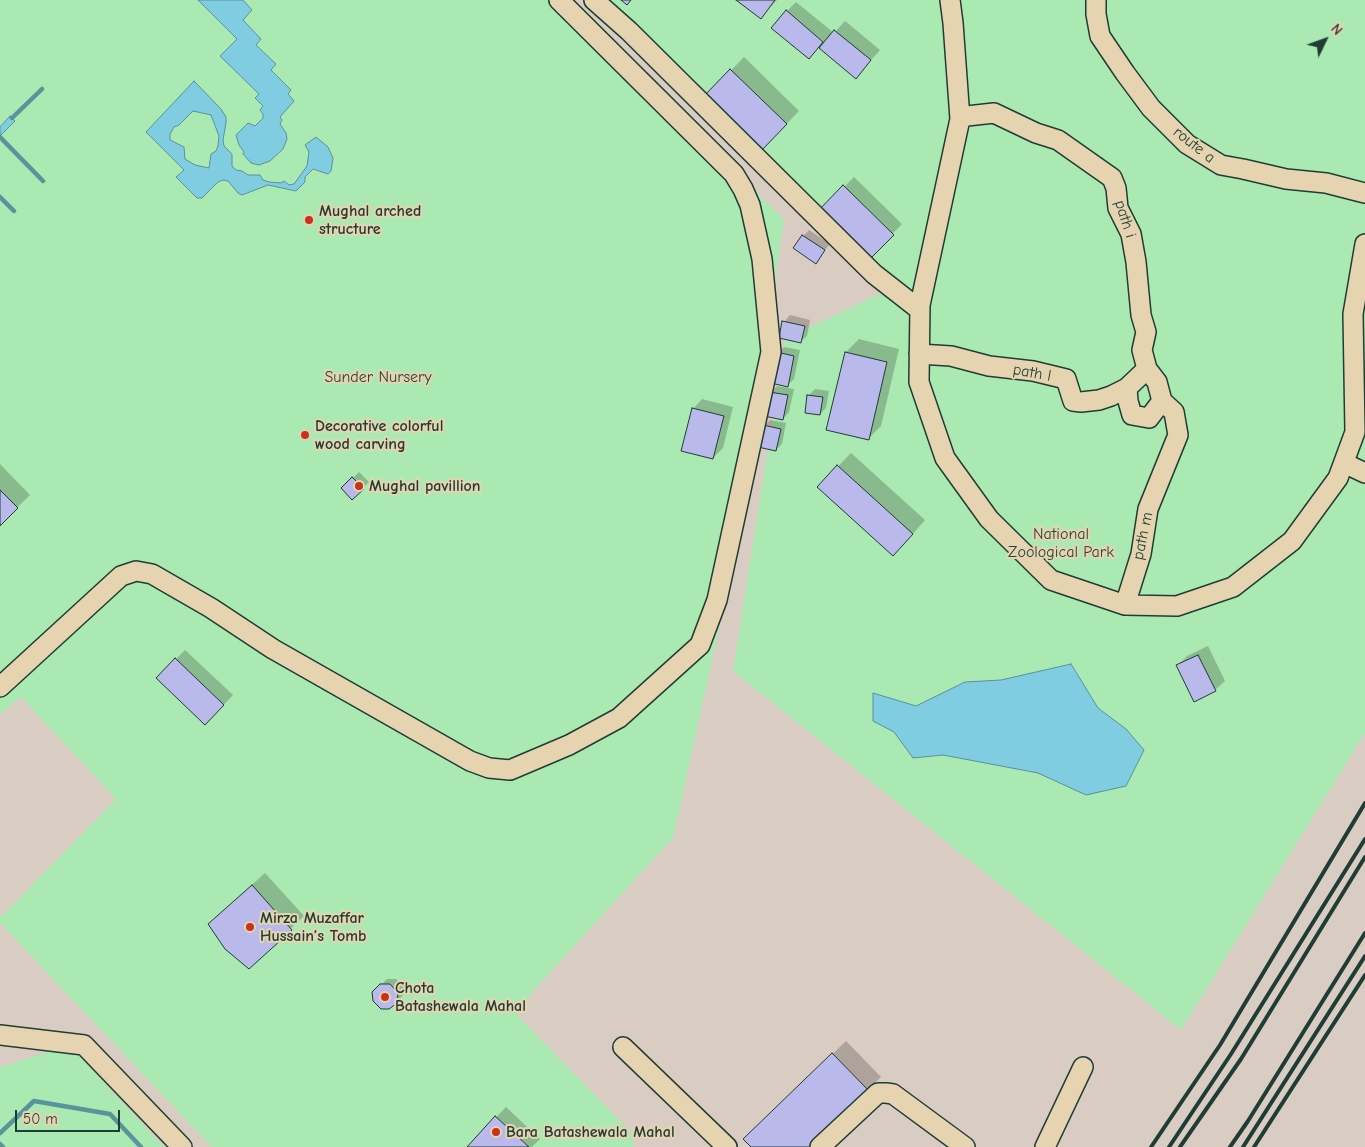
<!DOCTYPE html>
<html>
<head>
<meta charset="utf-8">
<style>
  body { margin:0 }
  #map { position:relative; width:1365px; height:1147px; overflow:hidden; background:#d9ccc2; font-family:"Comic Neue",sans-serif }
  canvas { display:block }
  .north { position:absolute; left:1300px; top:15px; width:50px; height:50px; -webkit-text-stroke:4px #e6d4b1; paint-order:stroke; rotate:48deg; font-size:14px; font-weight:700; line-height:20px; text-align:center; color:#1f3d34 }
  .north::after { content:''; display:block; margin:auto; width:18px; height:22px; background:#1f3d34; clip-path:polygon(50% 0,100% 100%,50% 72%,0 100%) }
  .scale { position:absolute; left:15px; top:1110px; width:105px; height:22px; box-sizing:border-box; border:2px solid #1f3d34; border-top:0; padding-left:6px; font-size:15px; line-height:18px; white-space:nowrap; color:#1f3d34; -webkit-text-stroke:4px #e6d4b1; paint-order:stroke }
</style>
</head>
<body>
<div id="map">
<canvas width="1365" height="1147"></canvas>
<div class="north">N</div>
<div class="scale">50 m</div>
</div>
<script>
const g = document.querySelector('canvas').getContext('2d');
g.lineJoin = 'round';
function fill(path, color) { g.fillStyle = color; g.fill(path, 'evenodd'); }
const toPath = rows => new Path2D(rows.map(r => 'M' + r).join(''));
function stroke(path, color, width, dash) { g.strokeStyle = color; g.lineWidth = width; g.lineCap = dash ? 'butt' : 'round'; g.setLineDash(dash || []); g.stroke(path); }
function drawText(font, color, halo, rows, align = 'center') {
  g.font = font + ' "Comic Neue",sans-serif'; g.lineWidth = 4; g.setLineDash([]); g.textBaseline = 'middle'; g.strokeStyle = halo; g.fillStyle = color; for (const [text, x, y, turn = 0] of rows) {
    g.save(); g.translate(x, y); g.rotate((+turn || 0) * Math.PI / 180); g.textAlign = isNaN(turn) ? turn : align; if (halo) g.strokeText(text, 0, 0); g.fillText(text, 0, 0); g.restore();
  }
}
const green = toPath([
  [0,0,568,0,784,220,724,606,673,838,533,991,517,1015,633,1134,633,1147,212,1147,0,923,0,918,116,799,21,697,0,714],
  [604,0,1365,0,1365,733,1181,1030,733,671,785,339,894,287],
  [55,1050,77,1054,164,1147,0,1147,0,1067]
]);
const water = toPath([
  [198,0,243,0,252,10,243,20,261,39,256,45,276,64,271,70,291,90,288,94,294,101,280,117,282,120,280,124,286,133,287,139,283,149,270,161,259,165,251,163,243,154,244,152,239,145,236,135,248,123,255,126,263,118,263,114,260,110,263,106,255,98,259,94,220,56,237,39,198,0],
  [194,81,221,109,226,117,226,123,223,140,224,146,232,154,232,166,236,170,242,171,248,175,260,175,263,180,269,182,281,183,284,181,289,185,294,184,307,166,309,152,305,145,316,137,328,147,333,158,331,171,328,174,313,169,305,177,305,182,296,191,268,185,242,195,238,193,228,181,223,180,218,182,202,198,197,198,176,177,184,170,146,132,194,81],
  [193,111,211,115,219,136,218,146,216,151,211,154,209,168,195,165,185,159,184,147,170,140,170,134,174,127,179,125,193,111],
  [10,116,15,121,0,136,0,127,10,116],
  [1071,664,1098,708,1126,729,1144,750,1126,786,1086,795,1038,773,943,755,913,758,894,732,873,721,873,693,916,706,965,682,1001,680,1071,664]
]);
const shadow = toPath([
  [738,0,777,0,761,17],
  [796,2,834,33,845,21,880,50,856,77,819,47,809,58,787,11],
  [744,57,799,111,761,150,706,96],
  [854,177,902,224,869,258,820,211],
  [809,230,830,244,815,262,803,236],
  [790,315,810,320,807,336,800,342,784,322],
  [859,339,899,349,881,426,868,439,846,352],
  [784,347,800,350,794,379,788,385,778,353],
  [777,386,794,389,789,412,783,419,771,392],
  [815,389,829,391,826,408,820,414,806,412,809,395],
  [702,399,733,407,723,448,713,458,693,409],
  [770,420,786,423,782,444,776,450,764,426],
  [851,453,925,520,906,542,818,487],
  [0,464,30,495,0,524],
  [359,472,369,482,352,499,343,488],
  [1208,646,1225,681,1215,690,1177,666,1187,656],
  [185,650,233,695,215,714,176,659],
  [265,873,304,916,249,967,223,911],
  [387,979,396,979,404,987,403,995,396,1002,373,993],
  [846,1041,881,1077,809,1147,753,1147,758,1126],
  [506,1107,540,1139,532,1147,468,1147]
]);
const stream = toPath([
  [12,118,42,89],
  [0,137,43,181],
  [0,197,14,211],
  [0,1133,34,1101,110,1114,141,1147],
  [0,1144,3,1147]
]);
const building = toPath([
  [621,0,631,0,627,5,621,0],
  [736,0,775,0,761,19,736,0],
  [786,10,823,42,809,59,771,28,786,10],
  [834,30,871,60,856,79,819,48,834,30],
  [730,69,787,124,761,151,704,96,730,69],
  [843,185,894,235,869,260,818,211,843,185],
  [802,235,825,250,816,264,793,248,802,235],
  [782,321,805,326,801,343,779,338,782,321],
  [777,352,794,356,788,387,771,383,777,352],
  [845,352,887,362,869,440,826,430,845,352],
  [769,392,788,395,783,420,764,416,769,392],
  [807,395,823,397,820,415,805,413,807,395],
  [692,408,724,416,713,459,681,451,692,408],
  [763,425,781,429,776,451,758,447,763,425],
  [837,465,913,534,893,556,817,487,837,465],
  [352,477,364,489,352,500,341,488,352,477],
  [0,490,18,508,0,526,0,490],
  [1198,655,1216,691,1194,702,1176,665,1198,655],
  [175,658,224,705,205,725,156,678,175,658],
  [252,885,292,930,249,969,225,949,208,924,252,885],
  [380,984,390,984,398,993,397,1003,389,1009,381,1009,373,1001,372,992,380,984],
  [832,1053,869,1091,810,1147,751,1147,743,1139,832,1053],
  [495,1116,529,1147,467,1147,495,1116]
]);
const minor = toPath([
  [594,0,629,31,874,274,920,310],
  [950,0,953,23,960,119,920,305,919,382,945,458,989,519,1051,580,1125,605,1177,606,1233,587,1292,541,1338,478,1355,432,1353,314,1365,244],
  [1096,0,1096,14,1100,36,1125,73,1151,108,1187,144,1221,165,1243,169,1286,179,1326,183,1365,193],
  [960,119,967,116,994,113,1036,133,1058,140,1112,178,1116,188,1118,208,1131,234,1136,262,1141,315,1146,332,1142,350,1147,369,1127,388,1128,401,1132,415,1149,418,1162,401,1157,382,1147,369],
  [919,354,951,356,989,366,1033,371,1066,379,1073,401,1081,402,1099,400,1111,396,1127,388],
  [1344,463,1365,473],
  [1125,605,1141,554,1148,509,1178,435,1174,412,1162,401],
  [0,687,121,576,136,571,152,574,211,608,273,649,470,761,489,768,510,770,569,745,619,718,700,645,717,600,771,352,762,259,750,205,743,189,734,174,559,0],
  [0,1035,84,1045,182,1147],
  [623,1047,727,1147],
  [820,1147,878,1093,886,1093,893,1094,965,1147],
  [1045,1147,1083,1067]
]);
const rail = toPath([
  [1151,1147,1220,1045,1365,803],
  [1169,1147,1231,1054,1365,839],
  [1180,1147,1241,1059,1365,857],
  [1230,1147,1248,1121,1365,933],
  [1243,1147,1365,956],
  [1254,1147,1365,975]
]);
const markers = [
  [309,220,5,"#c8321e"],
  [305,435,5,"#c8321e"],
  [359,486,5,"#c8321e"],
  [250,927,5,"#c8321e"],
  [385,997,5,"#c8321e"],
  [496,1132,5,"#c8321e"]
];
const streetNames = [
  ["route a",1194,145,38],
  ["path i",1125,219,72],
  ["path l",1032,373,10],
  ["path m",1143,536,-78]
];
const poiNames = [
  ["Mughal arched",319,211],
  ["structure",319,229],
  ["Decorative colorful",315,426],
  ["wood carving",315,444],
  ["Mughal pavillion",369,486],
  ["Mirza Muzaffar",260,918],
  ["Hussain’s Tomb",260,936],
  ["Chota",395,988],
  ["Batashewala Mahal",395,1006],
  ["Bara Batashewala Mahal",506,1132]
];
const parkNames = [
  ["Sunder Nursery",378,377],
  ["National",1061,534],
  ["Zoological Park",1061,552]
];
fill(green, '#aae9b1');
fill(water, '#80cce0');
stroke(water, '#59939b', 1);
fill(shadow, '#0003');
stroke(stream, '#59939b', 4.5);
fill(building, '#bab9eb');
stroke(building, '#1f3d34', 1);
stroke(minor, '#1f3d34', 22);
stroke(minor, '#e6d4b1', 19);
stroke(rail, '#1f3d34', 4);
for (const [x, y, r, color] of markers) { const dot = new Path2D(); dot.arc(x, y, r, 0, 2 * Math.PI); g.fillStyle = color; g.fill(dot); stroke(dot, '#e6d4b1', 2); }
drawText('16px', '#1f3d34', '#e6d4b1', streetNames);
drawText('bold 16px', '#1f3d34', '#e6d4b1', poiNames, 'left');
drawText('16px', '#26463a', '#e6d4b1', parkNames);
</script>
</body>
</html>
